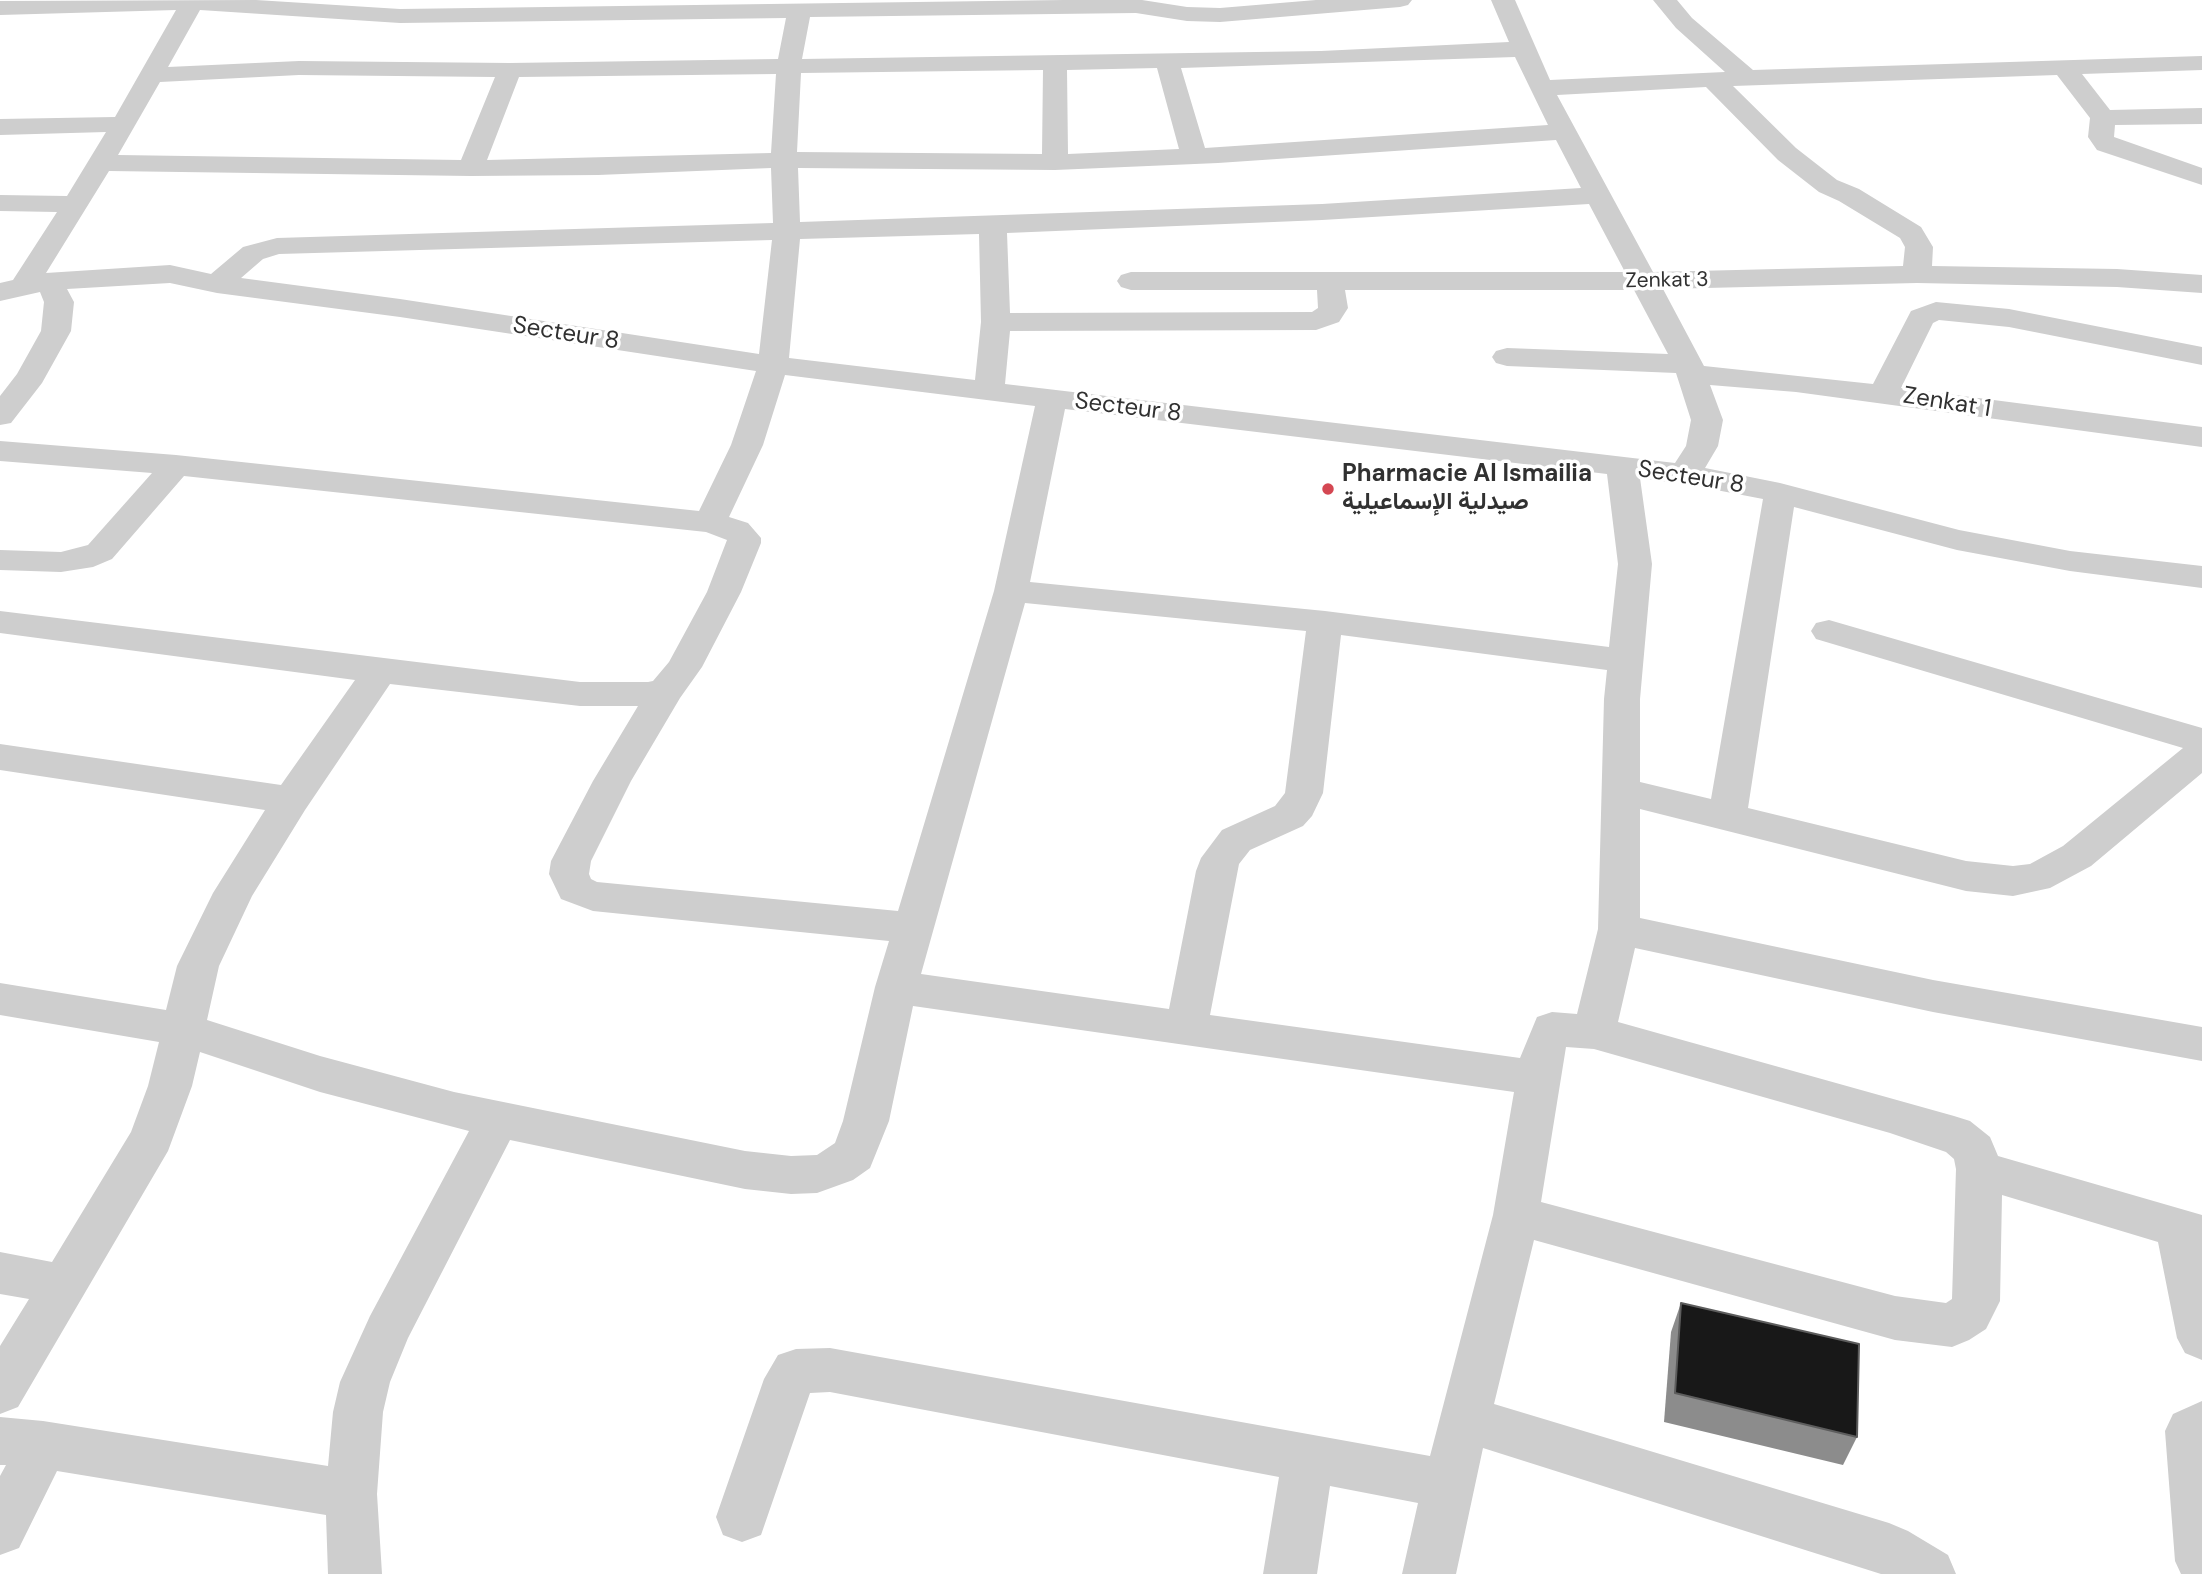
<!DOCTYPE html>
<html>
<head>
<meta charset="utf-8">
<style>
  body { margin:0 }
  canvas { display:block; background:#fff }
</style>
</head>
<body>
<canvas width="2202" height="1574"></canvas>
<script>
const g = document.querySelector('canvas').getContext('2d');
g.lineJoin = 'round';
const toPath = rows => new Path2D(rows.map(r => 'M' + r).join(''));
function fill(path, color) { g.fillStyle = color; g.fill(path, 'evenodd'); }
function stroke(path, color, width, dash) { g.strokeStyle = color; g.lineWidth = width; g.lineCap = dash ? 'butt' : 'round'; g.setLineDash(dash || []); g.stroke(path); }
function drawText(font, color, halo, rows, align = 'center') {
  g.font = font + ' "DM Sans",Vazirmatn,sans-serif'; g.lineWidth = 7; g.setLineDash([]); g.textBaseline = 'middle'; g.strokeStyle = halo; g.fillStyle = color; for (const [text, x, y, turn = 0] of rows) {
    g.save(); g.translate(x, y); g.rotate((+turn || 0) * Math.PI / 180); g.textAlign = isNaN(turn) ? turn : align; if (halo) g.strokeText(text, 0, 0); g.fillText(text, 0, 0); g.restore();
  }
}
const minor = toPath([
  [256,0,400,9,1064,0,1142,0,1187,7,1220,8,1316,0,1412,0,1408,5,1400,7,1220,22,1187,21,1136,13,810,17,802,59,1321,51,1509,42,1491,0,1515,0,1550,80,1725,72,1676,28,1653,0,1677,0,1692,18,1753,70,2202,56,2202,70,2082,74,2110,110,2202,108,2202,124,2115,125,2114,137,2202,168,2202,185,2097,150,2088,137,2090,118,2057,75,1733,86,1796,148,1837,180,1859,189,1921,227,1933,247,1932,266,2117,269,2202,275,2202,293,2117,287,1917,283,1663,289,1704,366,1873,384,1911,311,1936,302,2009,309,2202,347,2202,365,2009,327,1939,320,1933,323,1901,388,2202,427,2202,447,1796,392,1710,385,1723,420,1718,446,1705,468,1780,483,1959,530,2070,551,2202,566,2202,588,2070,571,1957,550,1794,507,1748,808,1966,861,2013,866,2030,864,2063,846,2183,748,1816,639,1811,631,1816,623,1829,620,2202,728,2202,773,2091,866,2050,888,2013,896,1966,891,1640,809,1640,918,1933,980,2202,1027,2202,1061,1933,1012,1635,948,1618,1022,1954,1116,1970,1121,1990,1137,1998,1156,2202,1215,2202,1360,2185,1353,2177,1338,2158,1242,2002,1195,2000,1301,1986,1329,1969,1340,1952,1347,1895,1340,1534,1240,1494,1404,1889,1523,1908,1531,1948,1555,1956,1574,1881,1574,1483,1448,1456,1574,1402,1574,1418,1503,1330,1486,1317,1574,1263,1574,1279,1477,830,1392,810,1393,761,1535,742,1542,723,1535,716,1517,764,1379,778,1355,796,1349,830,1348,1430,1456,1493,1215,1514,1092,913,1006,889,1121,870,1168,853,1180,817,1193,791,1194,745,1189,510,1140,408,1338,390,1382,383,1412,377,1494,382,1574,328,1574,326,1515,57,1471,19,1548,0,1555,0,1476,6,1465,0,1465,0,1417,43,1421,328,1466,333,1412,340,1382,370,1316,469,1131,320,1092,200,1052,192,1086,168,1151,18,1407,0,1414,0,1346,29,1299,0,1294,0,1252,52,1262,131,1132,148,1086,159,1042,0,1015,0,983,166,1010,177,966,213,893,265,810,0,770,0,744,281,785,355,680,0,633,0,611,580,682,648,682,653,681,669,662,707,592,727,540,706,532,184,476,112,559,93,567,61,572,0,570,0,550,61,552,88,545,152,473,0,461,0,441,176,455,699,511,731,445,756,371,400,317,217,293,170,283,67,289,74,302,71,331,42,383,11,423,0,425,0,396,17,374,41,331,44,302,40,292,0,301,0,283,13,280,57,212,0,211,0,195,67,196,106,132,0,135,0,119,115,117,176,10,0,15,0,1,256,0],
  [200,10,400,23,786,18,778,59,510,63,299,61,168,67,200,10],
  [1515,57,1548,125,1205,148,1181,68,1515,57],
  [1157,68,1179,149,1068,154,1067,70,1157,68],
  [1043,70,1042,154,797,152,801,73,1043,70],
  [776,74,771,153,487,160,519,77,776,74],
  [299,75,495,77,461,160,118,155,160,82,299,75],
  [1706,87,1778,160,1819,192,1839,201,1900,238,1905,247,1903,266,1653,272,1557,95,1706,87],
  [1556,140,1581,188,1322,204,800,222,798,168,1055,170,1218,163,1556,140],
  [771,168,773,223,277,238,243,247,211,274,170,265,46,273,109,171,471,176,598,175,771,168],
  [1589,204,1625,272,1131,272,1121,275,1117,281,1121,287,1131,290,1317,290,1318,308,1312,312,1010,313,1007,233,1322,220,1589,204],
  [979,234,981,322,975,380,789,358,800,239,979,234],
  [772,240,759,354,400,299,241,278,263,259,279,254,772,240],
  [1345,290,1634,290,1668,354,1507,348,1496,351,1492,357,1496,363,1507,366,1676,373,1691,420,1686,446,1675,463,1005,384,1010,331,1316,330,1339,322,1348,308,1345,290],
  [785,375,1035,406,994,591,898,911,597,882,591,879,589,874,591,861,631,781,680,698,702,667,741,592,761,543,761,538,748,523,729,517,763,445,785,375],
  [1065,409,1607,474,1618,564,1609,647,1325,611,1030,582,1065,409],
  [1640,478,1685,484,1763,499,1711,799,1640,782,1640,699,1652,564,1640,478],
  [1025,603,1306,631,1285,793,1275,806,1222,830,1201,858,1196,871,1169,1009,921,974,1025,603],
  [1341,635,1607,670,1604,699,1598,929,1577,1014,1552,1012,1537,1017,1520,1058,1210,1015,1239,864,1250,850,1303,826,1312,816,1323,793,1341,635],
  [390,684,580,706,638,706,593,781,551,861,549,874,561,899,593,911,889,941,875,987,843,1121,835,1143,817,1155,791,1156,745,1151,454,1092,320,1056,207,1020,219,966,252,896,305,810,390,684],
  [1566,1047,1594,1049,1890,1133,1946,1152,1954,1159,1956,1169,1952,1299,1946,1303,1895,1296,1541,1202,1566,1047],
  [2202,1401,2202,1574,2181,1574,2175,1561,2165,1431,2173,1414,2202,1401]
]);
const wall = toPath([
  [1681,1303,1857,1437,1843,1465,1664,1422,1671,1332]
]);
const building = toPath([
  [1681,1303,1859,1344,1857,1437,1675,1393,1681,1303]
]);
const markers = [
  [1328,489,7,"#d44752"]
];
const farStreetnames = [
  ["Zenkat 3",1667,281,-1]
];
const streetNames = [
  ["Secteur 8",566,334,9],
  ["Zenkat 1",1947,403,9],
  ["Secteur 8",1128,408,7],
  ["Secteur 8",1691,478,9]
];
const poiNames = [
  ["Pharmacie Al Ismailia",1342,475],
  ["صيدلية الإسماعيلية",1342,503]
];
fill(minor, '#cecece');
fill(wall, '#8c8c8c');
fill(building, '#181818');
stroke(building, '#5d5d5d', 2);
for (const [x, y, r, color] of markers) { const dot = new Path2D(); dot.arc(x, y, r, 0, 2 * Math.PI); g.fillStyle = color; g.fill(dot); stroke(dot, '#fff', 2.5); }
drawText('21px', '#313131', '#fff', farStreetnames);
drawText('24px', '#313131', '#fff', streetNames);
drawText('bold 24px', '#313131', '#fff', poiNames, 'left');
</script>
</body>
</html>
